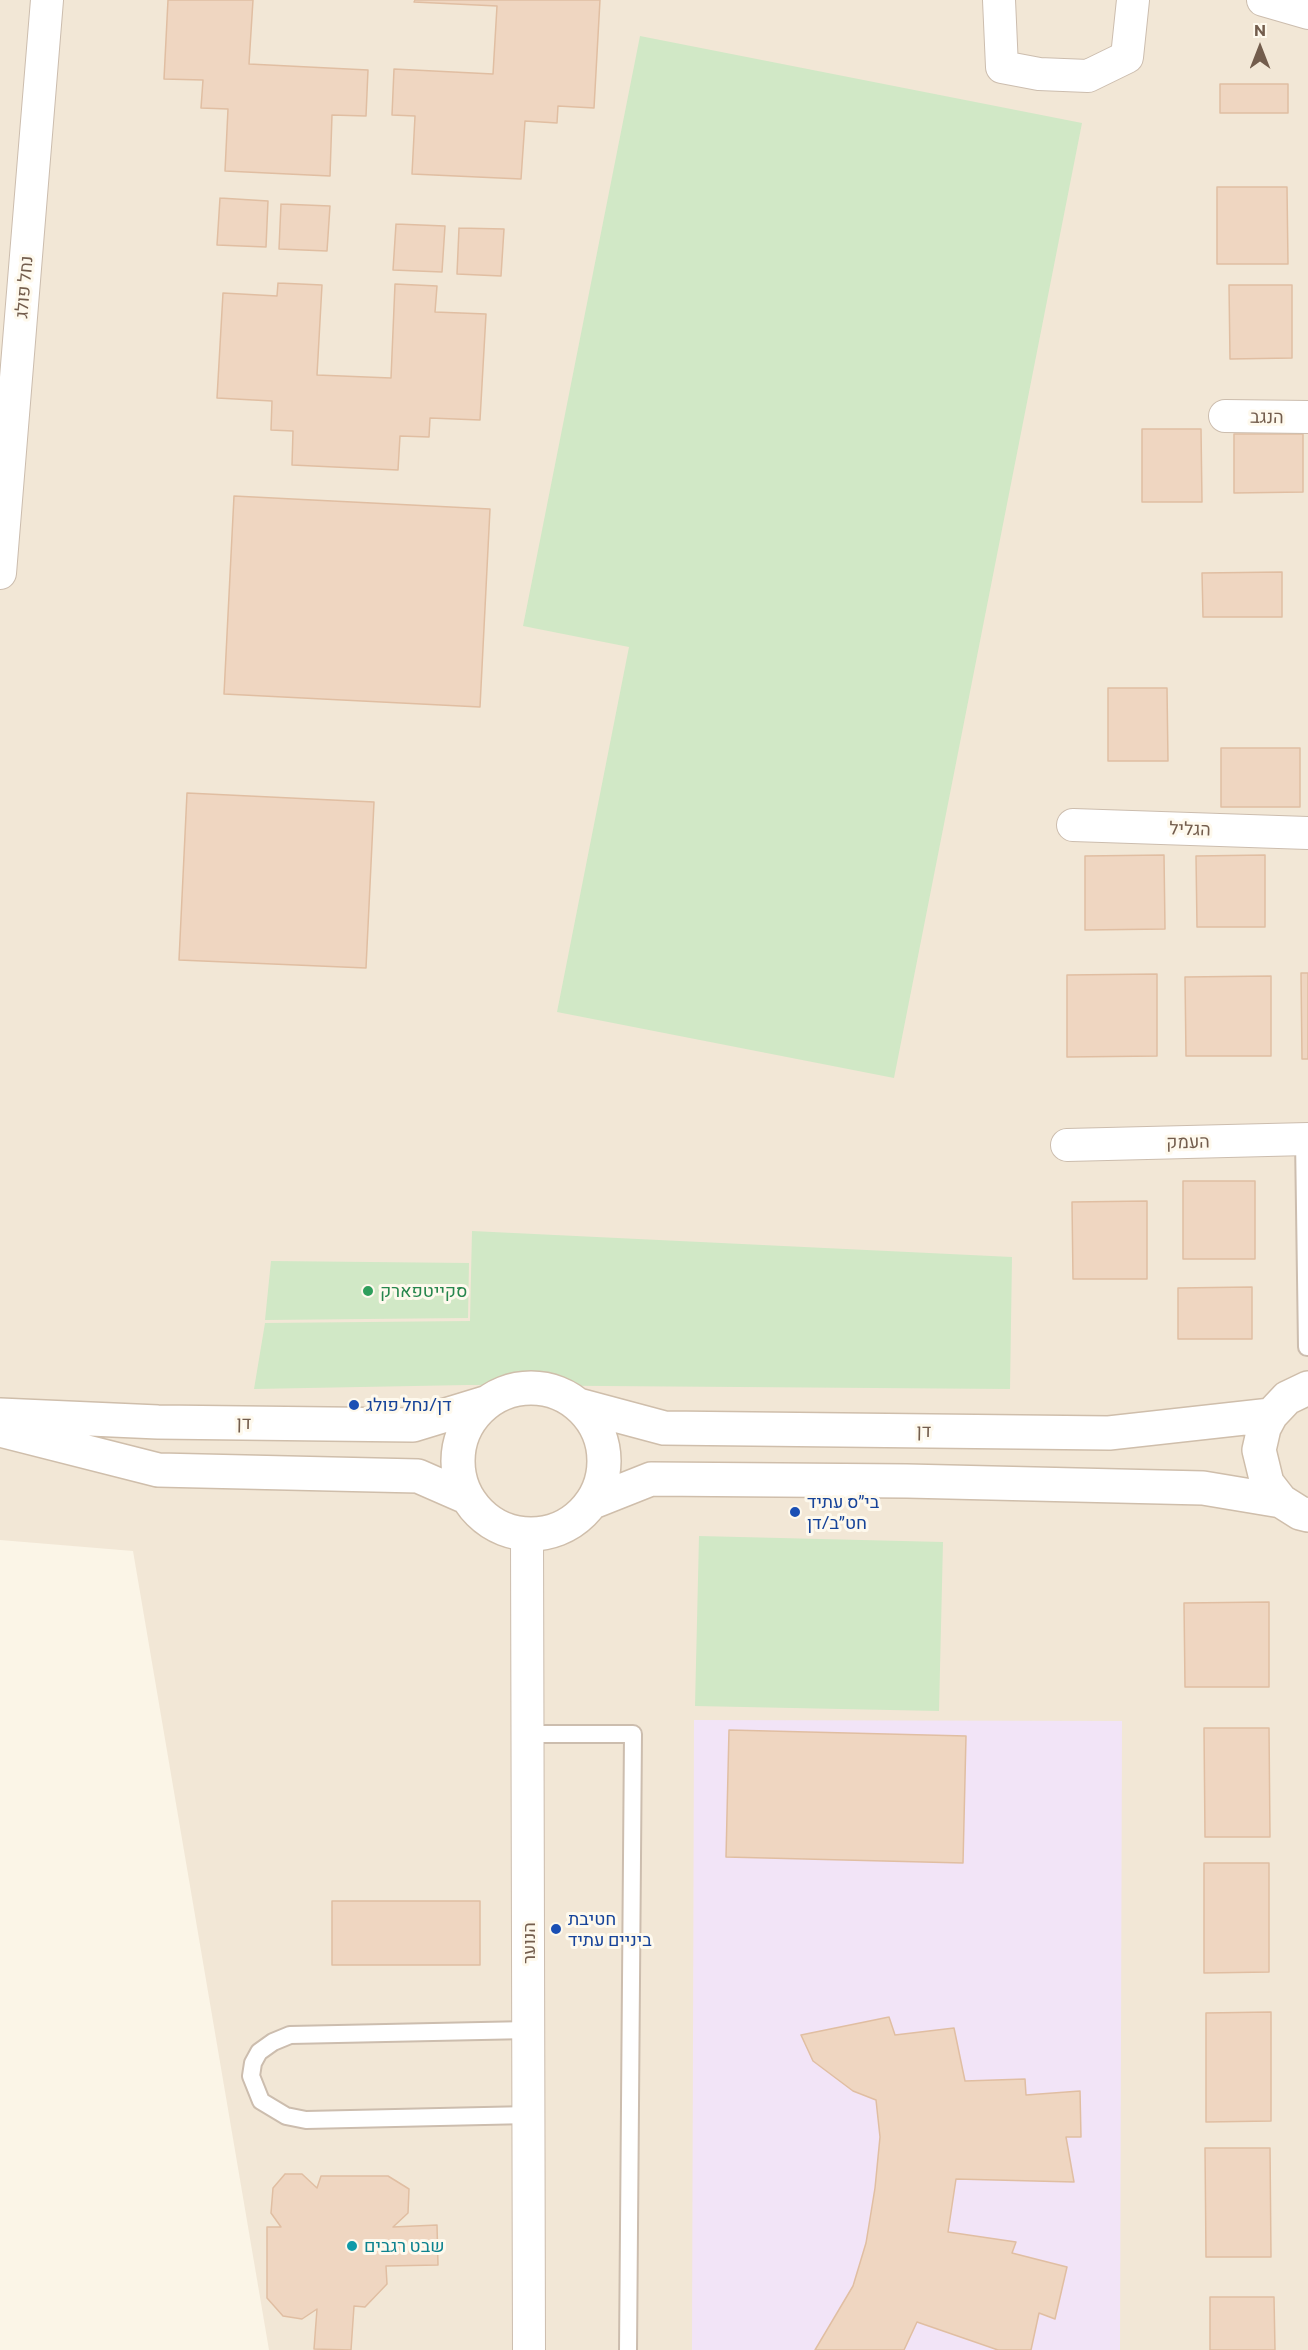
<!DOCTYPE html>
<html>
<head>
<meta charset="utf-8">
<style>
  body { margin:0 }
  #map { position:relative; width:1308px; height:2350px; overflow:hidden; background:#fbf5e7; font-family:Commissioner,sans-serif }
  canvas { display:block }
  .north { position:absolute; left:1230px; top:18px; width:60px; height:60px; -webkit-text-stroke:4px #fef9ed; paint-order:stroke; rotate:0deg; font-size:16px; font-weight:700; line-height:24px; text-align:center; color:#735d4d }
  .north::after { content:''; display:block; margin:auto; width:21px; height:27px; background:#735d4d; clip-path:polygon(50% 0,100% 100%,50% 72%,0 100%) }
</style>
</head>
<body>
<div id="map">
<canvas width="1308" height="2350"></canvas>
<div class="north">N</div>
</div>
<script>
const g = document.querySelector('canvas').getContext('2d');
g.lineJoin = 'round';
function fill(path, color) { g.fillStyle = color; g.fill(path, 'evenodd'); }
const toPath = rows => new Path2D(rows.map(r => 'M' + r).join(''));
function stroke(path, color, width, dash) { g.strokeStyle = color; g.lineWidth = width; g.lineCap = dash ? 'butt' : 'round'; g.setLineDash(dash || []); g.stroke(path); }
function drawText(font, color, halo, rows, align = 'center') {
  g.font = font + ' Commissioner,Heebo,sans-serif'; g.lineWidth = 6; g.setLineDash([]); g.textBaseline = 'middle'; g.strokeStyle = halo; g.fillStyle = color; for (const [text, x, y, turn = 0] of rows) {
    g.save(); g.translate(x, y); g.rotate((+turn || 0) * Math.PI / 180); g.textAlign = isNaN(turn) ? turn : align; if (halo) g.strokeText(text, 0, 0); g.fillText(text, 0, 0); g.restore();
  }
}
const residential = toPath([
  [0,0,1308,0,1308,2350,269,2350,133,1551,0,1540]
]);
const education = toPath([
  [694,1720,1122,1721,1120,2350,692,2350]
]);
const green = toPath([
  [640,36,1082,123,894,1078,557,1012,629,647,523,626],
  [472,1231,1012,1257,1010,1389,468,1385,254,1389,265,1323,470,1321],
  [271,1261,469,1263,468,1318,265,1320],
  [699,1536,943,1542,939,1711,695,1706]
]);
const building = toPath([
  [168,0,253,0,249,64,368,70,366,116,332,115,330,176,225,171,228,109,201,108,203,80,164,79,168,0],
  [415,0,600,0,594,108,558,106,557,123,525,121,521,179,412,174,415,116,392,115,394,69,493,74,497,6,414,2,415,0],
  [1220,84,1288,84,1288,113,1220,113,1220,84],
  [1217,187,1287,187,1288,264,1217,264,1217,187],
  [220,198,268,201,266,247,217,245,220,198],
  [281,204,330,206,327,251,279,249,281,204],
  [396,224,445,226,442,272,393,270,396,224],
  [459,228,504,229,501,276,457,274,459,228],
  [278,283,322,285,317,375,391,378,395,284,437,286,435,312,486,314,480,420,430,418,429,437,400,436,398,470,292,465,293,431,271,430,272,401,217,398,223,293,277,296,278,283],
  [1229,285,1292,285,1292,358,1230,359,1229,285],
  [1142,429,1201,429,1202,502,1142,502,1142,429],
  [1234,434,1303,434,1303,492,1234,493,1234,434],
  [234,496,490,509,480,707,224,694,234,496],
  [1282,572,1282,617,1203,617,1202,573,1282,572],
  [1108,688,1167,688,1168,761,1108,761,1108,688],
  [1221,748,1300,748,1300,807,1221,807,1221,748],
  [187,793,374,802,366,968,179,960,187,793],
  [1164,855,1165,929,1085,930,1085,856,1164,855],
  [1265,855,1265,927,1197,927,1196,856,1265,855],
  [1301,973,1308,973,1308,1059,1302,1059,1301,973],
  [1157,974,1157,1056,1067,1057,1067,975,1157,974],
  [1271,976,1271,1056,1186,1056,1185,977,1271,976],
  [1183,1181,1255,1181,1255,1259,1183,1259,1183,1181],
  [1147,1201,1147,1279,1073,1279,1072,1202,1147,1201],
  [1252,1287,1252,1339,1178,1339,1178,1288,1252,1287],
  [1269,1602,1269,1687,1185,1687,1184,1603,1269,1602],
  [1204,1728,1269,1728,1270,1837,1205,1837,1204,1728],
  [729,1730,966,1736,963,1863,726,1857,729,1730],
  [1204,1863,1269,1863,1269,1972,1204,1973,1204,1863],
  [332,1901,480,1901,480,1965,332,1965,332,1901],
  [1271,2012,1271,2121,1206,2122,1206,2013,1271,2012],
  [889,2017,895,2035,954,2028,965,2081,1025,2079,1026,2095,1080,2091,1081,2137,1066,2137,1074,2182,956,2179,948,2232,1016,2242,1012,2253,1067,2267,1055,2319,1039,2313,1031,2350,998,2350,917,2322,904,2350,815,2350,853,2286,866,2243,875,2188,880,2137,876,2100,853,2091,813,2061,801,2035,889,2017],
  [1205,2148,1270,2148,1271,2257,1206,2257,1205,2148],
  [285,2174,302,2174,317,2188,321,2176,388,2176,409,2189,408,2213,393,2227,437,2225,438,2265,386,2266,387,2284,365,2307,354,2306,351,2350,314,2349,317,2309,302,2319,283,2316,267,2298,267,2227,281,2227,271,2213,273,2188,285,2174],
  [1210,2297,1274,2297,1275,2350,1210,2350,1210,2297]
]);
const lane = toPath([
  [1304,1139,1307,1347],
  [528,1734,633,1734,628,2350],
  [529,2030,290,2035,273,2042,259,2052,253,2063,251,2076,261,2101,286,2116,306,2120,529,2115]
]);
const street = toPath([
  [999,0,1002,67,1039,74,1088,76,1127,57,1133,0],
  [1263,0,1308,13],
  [1225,416,1308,417],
  [0,573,47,0],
  [1073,825,1308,833],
  [1067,1145,1308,1139],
  [527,1535,529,2350]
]);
const secondary = toPath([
  '458 1461a73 73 0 1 1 146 0a73 73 0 1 1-146 0Z',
  [1308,1388,1287,1398,1271,1415,1264,1428,1259,1450,1267,1483,1281,1501,1300,1513,1308,1515],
  [578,1405,664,1428,1109,1433,1271,1415],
  [0,1415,158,1422,413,1425,485,1403],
  [0,1430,158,1470,418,1476,466,1497],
  [593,1502,651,1479,907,1481,1203,1488,1281,1501]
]);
const markers = [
  [368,1291,6,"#2e9e5b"],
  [354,1405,6,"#1a4fb4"],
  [795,1512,6,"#1a4fb4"],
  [556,1929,6,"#1a4fb4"],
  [352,2246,6,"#0f9aa8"]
];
const streetNames = [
  ["נחל פולג",24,287,-85],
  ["הנגב",1267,417,1],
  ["הגליל",1190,829,2],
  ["העמק",1188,1142,-1],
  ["דן",244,1423,1],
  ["דן",924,1431,1],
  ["הנוער",529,1943,-90]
];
const leisureNames = [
  ["סקייטפארק",380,1291]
];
const transitNames = [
  ["דן/נחל פולג",366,1405],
  ["בי״ס עתיד",807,1502],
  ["חט״ב/דן",807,1523],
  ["חטיבת",568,1919],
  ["ביניים עתיד",568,1940]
];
const cultureNames = [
  ["שבט רגבים",364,2246]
];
fill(residential, '#f2e7d6');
fill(education, '#f2e4f7');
fill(green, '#d1e8c6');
fill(building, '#efd6c1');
stroke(building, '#e0bea2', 1.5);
stroke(lane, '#ccbdae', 20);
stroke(street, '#ccbdae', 34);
stroke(secondary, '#cfbeab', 36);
stroke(lane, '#fff', 16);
stroke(street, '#fff', 32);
stroke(secondary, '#fff', 33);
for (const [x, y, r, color] of markers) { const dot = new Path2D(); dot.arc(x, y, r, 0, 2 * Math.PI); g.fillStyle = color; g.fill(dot); stroke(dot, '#fef9ed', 2); }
drawText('18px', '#735d4d', '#fef9ed', streetNames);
drawText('18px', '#27864d', '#fef9ed', leisureNames, 'left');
drawText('18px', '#164399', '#fef9ed', transitNames, 'left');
drawText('18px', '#0d838f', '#fef9ed', cultureNames, 'left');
</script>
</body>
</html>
